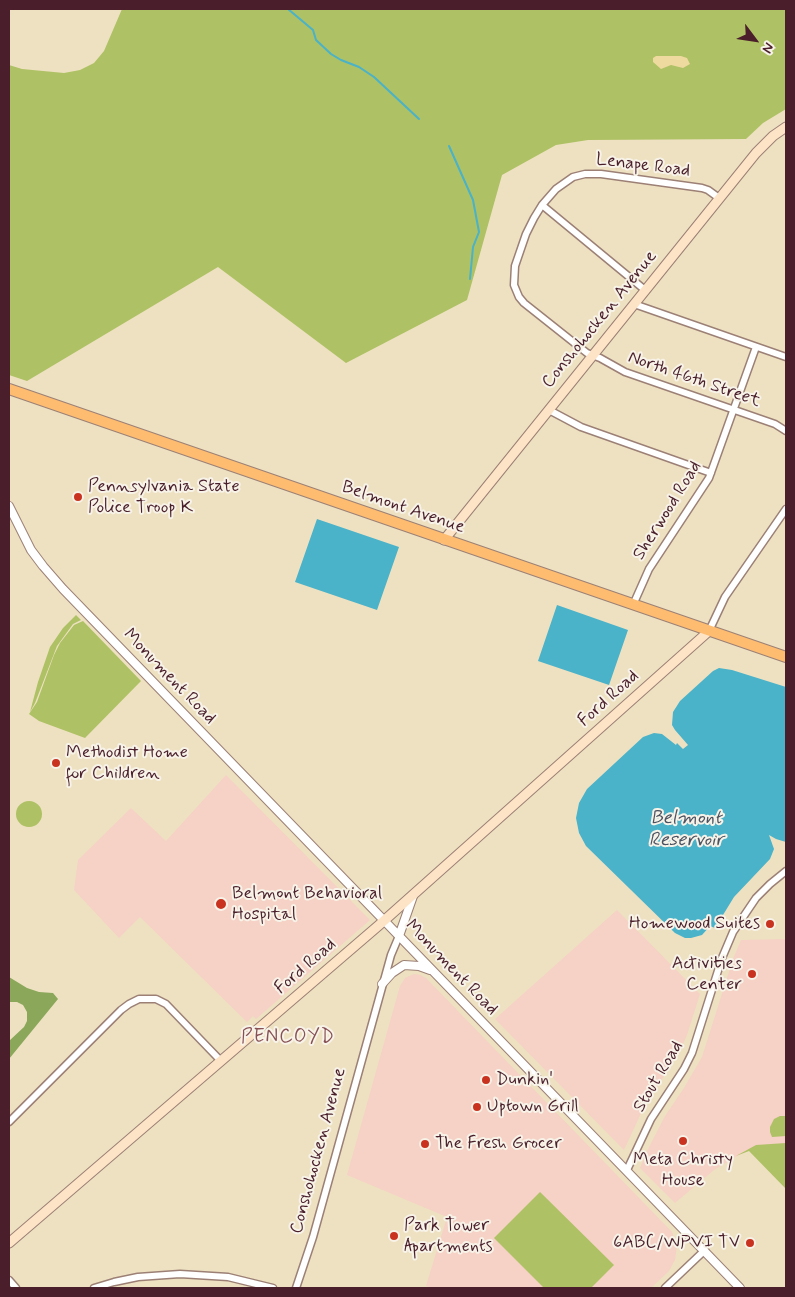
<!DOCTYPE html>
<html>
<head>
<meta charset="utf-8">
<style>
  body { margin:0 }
  #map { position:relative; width:795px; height:1297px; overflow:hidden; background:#eee1c1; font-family:Mynerve,sans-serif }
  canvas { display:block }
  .frame { position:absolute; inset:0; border:10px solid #4a1f2b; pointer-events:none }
  .north { position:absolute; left:730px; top:15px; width:50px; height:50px; -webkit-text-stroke:4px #f7f3e8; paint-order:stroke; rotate:121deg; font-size:14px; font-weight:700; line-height:20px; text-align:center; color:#4a1f2b }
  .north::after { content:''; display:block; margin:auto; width:18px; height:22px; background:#4a1f2b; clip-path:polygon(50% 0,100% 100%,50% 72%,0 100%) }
</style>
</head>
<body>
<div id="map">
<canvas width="795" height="1297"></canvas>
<div class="frame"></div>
<div class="north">N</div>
</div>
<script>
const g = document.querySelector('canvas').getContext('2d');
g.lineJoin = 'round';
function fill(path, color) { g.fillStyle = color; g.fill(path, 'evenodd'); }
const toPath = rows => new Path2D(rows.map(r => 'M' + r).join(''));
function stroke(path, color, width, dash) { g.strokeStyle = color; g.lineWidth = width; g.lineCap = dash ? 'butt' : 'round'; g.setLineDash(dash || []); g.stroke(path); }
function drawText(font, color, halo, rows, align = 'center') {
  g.font = font + ' Mynerve,sans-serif'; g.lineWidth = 4; g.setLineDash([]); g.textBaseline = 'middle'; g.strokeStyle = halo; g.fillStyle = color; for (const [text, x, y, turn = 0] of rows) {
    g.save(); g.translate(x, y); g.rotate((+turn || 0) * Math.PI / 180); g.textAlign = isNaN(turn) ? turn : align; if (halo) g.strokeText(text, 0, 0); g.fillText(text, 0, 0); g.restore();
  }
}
const built = toPath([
  [226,775,370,920,256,1019,253,1016,247,1022,140,917,119,938,74,890,78,860,131,808,166,841],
  [617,910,700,994,687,1035,680,1051,643,1109,624,1150,495,1019],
  [786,939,786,1186,749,1149,714,1170,675,1203,640,1168,646,1153,665,1116,684,1088,702,1057,733,959,741,940],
  [414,974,420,975,426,978,672,1232,677,1246,675,1260,669,1271,651,1288,433,1288,426,1286,447,1217,347,1175,400,986,405,978]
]);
const green = toPath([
  [122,9,786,9,786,109,763,123,746,139,588,140,556,145,502,175,467,300,346,363,218,267,27,381,9,375,9,65,22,69,64,73,80,70,94,63,104,51],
  [76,615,81,620,73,624,57,646,35,703,30,712,38,682,50,647,63,628],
  [83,621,141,681,85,738,39,721,29,714,37,702,54,655,60,643,74,625],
  '16 814a13 13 0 1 1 26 0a13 13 0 1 1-26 0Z',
  [780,1116,786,1116,786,1136,772,1137,770,1132,770,1127,774,1119],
  [786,1143,786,1189,749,1151,736,1156,756,1145],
  [540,1192,614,1265,591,1288,544,1288,494,1238]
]);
const forest = toPath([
  [9,977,27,988,39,992,53,993,58,999,9,1059,9,1041,24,1027,27,1021,27,1012,23,1005,17,1002,9,1002]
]);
const sand = toPath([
  [656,56,681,56,687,58,690,64,683,68,671,65,661,69,653,62,653,58]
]);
const water = toPath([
  [317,519,399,547,377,610,295,582],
  [557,605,628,630,609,685,538,661],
  [719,668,732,670,786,687,786,842,776,839,769,835,774,849,770,859,734,897,715,928,710,926,702,935,691,938,685,938,675,933,586,846,579,833,576,818,579,803,587,789,643,737,654,733,662,734,676,745,677,743,683,749,688,745,675,730,672,725,673,712,680,701,713,671]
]);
const stream = toPath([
  [288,9,313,30,316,40,331,54,341,60,359,67,374,77,419,119],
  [449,146,473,200,479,232,473,247,470,279]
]);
const minor = toPath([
  [719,198,708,190,702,188,601,174,585,174,573,177,556,189,542,205,534,218,526,234,515,266,514,285,519,297,524,303,587,353,600,358,625,372,775,424,786,431],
  [542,205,645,290],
  [634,304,786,357],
  [549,410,581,427,711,473],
  [633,605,649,569,709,478,756,347],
  [709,631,725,597,786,509],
  [9,1122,121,1010,129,1004,139,999,156,999,166,1004,220,1060],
  [627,1170,651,1119,684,1069,692,1053,722,958,733,932,756,898,770,884,786,871],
  [9,1280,16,1288],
  [94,1288,114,1282,138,1277,180,1274,228,1277,273,1288],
  [296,1288,313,1237,391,955,399,936],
  [665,1288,705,1250]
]);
const tertiary = toPath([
  [9,506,31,550,43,566,63,589,740,1288],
  [399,936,413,896],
  [382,984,392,973,404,965,419,966,430,970]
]);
const secondary = toPath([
  [444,540,756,153,773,136,786,127],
  [9,1243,378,926,709,631]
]);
const primary = toPath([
  [9,389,786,657]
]);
const markers = [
  [78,497,5,"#c8321e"],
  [56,763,5,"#c8321e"],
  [221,904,6,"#c8321e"],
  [770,924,5,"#c8321e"],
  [752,974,5,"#c8321e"],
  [486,1080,5,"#c8321e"],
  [477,1107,5,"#c8321e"],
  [683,1141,5,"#c8321e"],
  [425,1144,5,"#c8321e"],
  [394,1236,5,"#c8321e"],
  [750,1243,5,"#c8321e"]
];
const streetNames = [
  ["Lenape Road",643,166,7],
  ["Conshohocken Avenue",600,320,-51],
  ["North 46th Street",694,380,19],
  ["Belmont Avenue",403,508,19],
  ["Sherwood Road",668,511,-58],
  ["Monument Road",169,677,46],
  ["Ford Road",609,699,-42],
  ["Ford Road",306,967,-41],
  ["Monument Road",451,968,46],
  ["Stout Road",659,1077,-59],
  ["Conshohocken Avenue",319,1151,-75]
];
const poiNames = [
  ["Pennsylvania State",88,487],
  ["Police Troop K",88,508],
  ["Methodist Home",66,753],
  ["for Children",66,774],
  ["Belmont Behavioral",232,894],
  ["Hospital",232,915],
  ["Homewood Suites",760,924,"right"],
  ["Activities",742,964,"right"],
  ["Center",742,985,"right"],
  ["Dunkin'",496,1080],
  ["Uptown Grill",487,1107],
  ["The Fresh Grocer",435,1144],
  ["Meta Christy",683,1160,"center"],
  ["House",683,1181,"center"],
  ["Park Tower",404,1226],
  ["Apartments",404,1247],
  ["6ABC/WPVI TV",740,1243,"right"]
];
const waterNames = [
  ["Belmont",686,819],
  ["Reservoir",686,841]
];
const neighbourhoodNames = [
  ["PENCOYD",288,1038]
];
fill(built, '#f6d1c5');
fill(green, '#aec164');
fill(forest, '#8aa75a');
fill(sand, '#eeda9e');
fill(water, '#4ab2c9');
stroke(stream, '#4ab2c9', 2);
stroke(minor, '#9c8076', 9);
stroke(tertiary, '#9c8076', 10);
stroke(secondary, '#9c8076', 11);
stroke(primary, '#9c8076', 12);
stroke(minor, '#fff', 6);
stroke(tertiary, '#fff', 8);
stroke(secondary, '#fee4c6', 9);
stroke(primary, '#fdbc70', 10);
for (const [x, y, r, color] of markers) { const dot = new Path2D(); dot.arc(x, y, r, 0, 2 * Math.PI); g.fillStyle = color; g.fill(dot); stroke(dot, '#f7f3e8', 2); }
drawText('18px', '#4a1f2b', '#f7f3e8', streetNames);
drawText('18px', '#4a1f2b', '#f7f3e8', poiNames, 'left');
drawText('italic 19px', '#4a5262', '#f7f3e8', waterNames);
g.letterSpacing = '1px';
drawText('19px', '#885054', '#f7f3e8', neighbourhoodNames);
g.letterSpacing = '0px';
</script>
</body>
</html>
